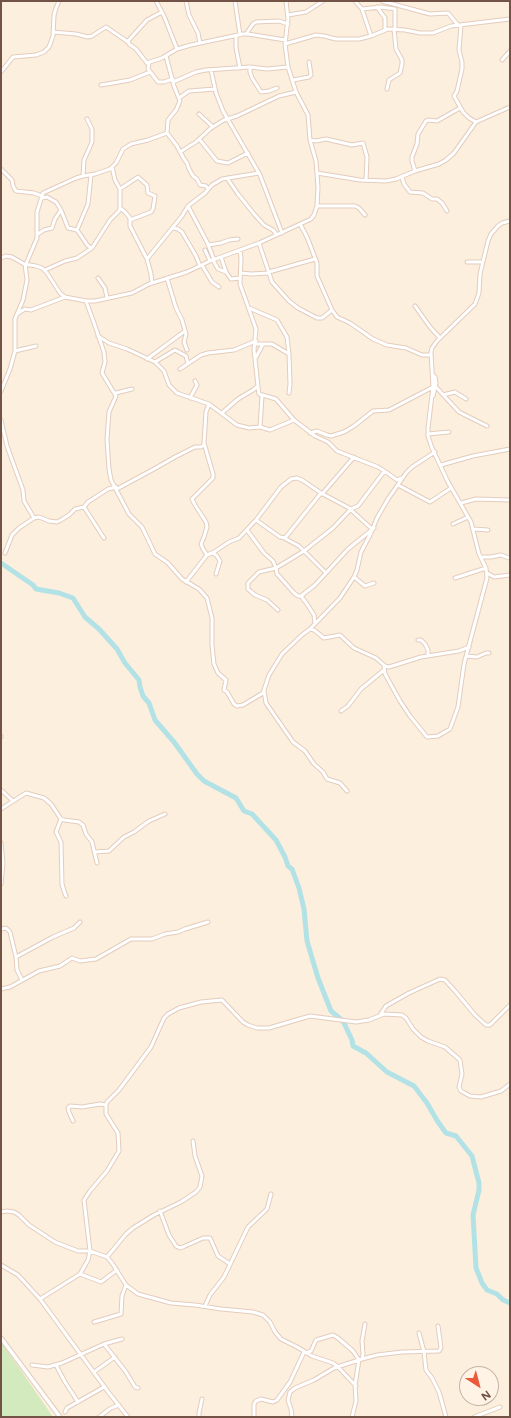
<!DOCTYPE html>
<html>
<head>
<meta charset="utf-8">
<style>
  body { margin:0 }
  #map { position:relative; width:511px; height:1418px; overflow:hidden; background:#fdefde; font-family:Figtree,sans-serif }
  canvas { display:block }
  .frame { position:absolute; inset:0; border:2px solid #735346; pointer-events:none }
  .north { position:absolute; left:459px; top:1366px; width:40px; height:40px; box-sizing:border-box; background:#fff3e5; border:1px solid #c7b3a5; border-radius:50%; rotate:144deg; font-size:11px; font-weight:700; line-height:16px; text-align:center; color:#735346 }
  .north::after { content:''; display:block; margin:auto; width:14px; height:18px; background:#ec5a3e; clip-path:polygon(50% 0,100% 100%,50% 72%,0 100%) }
</style>
</head>
<body>
<div id="map">
<canvas width="511" height="1418"></canvas>
<div class="frame"></div>
<div class="north">N</div>
</div>
<script>
const g = document.querySelector('canvas').getContext('2d');
g.lineJoin = 'round';
function fill(path, color) { g.fillStyle = color; g.fill(path, 'evenodd'); }
const toPath = rows => new Path2D(rows.map(r => 'M' + r).join(''));
function stroke(path, color, width, dash) { g.strokeStyle = color; g.lineWidth = width; g.lineCap = dash ? 'butt' : 'round'; g.setLineDash(dash || []); g.stroke(path); }
const green = toPath([
  [1,1342,22,1372,53,1417,1,1417]
]);
const river = toPath([
  [1,563,33,585,36,589,59,593,73,598,85,617,99,629,117,649,125,663,139,680,140,687,143,696,149,703,155,720,174,742,197,774,204,781,236,798,244,811,252,814,276,840,285,857,288,866,292,869,299,888,304,909,307,941,318,978,331,1011,343,1021,352,1040,353,1046,366,1053,387,1072,414,1086,427,1103,438,1122,446,1133,456,1136,472,1156,479,1183,479,1190,473,1215,476,1268,482,1283,487,1290,497,1294,503,1300,510,1303]
]);
const minor = toPath([
  [156,1,164,16,177,49],
  [186,1,189,15,198,33,200,43],
  [235,1,240,35],
  [355,1,362,9,371,36],
  [382,1,430,14,448,13,458,25],
  [377,7,385,18,385,29],
  [362,9,381,7,395,9],
  [395,9,395,29],
  [162,12,147,20,128,41,129,44,136,49,147,63,162,58,177,49,191,45,243,34,248,34,285,40],
  [288,15,306,12,323,1],
  [461,25,459,50,462,62,462,69,457,91,454,96,463,112,469,118,476,122],
  [53,32,76,34,88,37,92,36,106,27,128,42],
  [246,34,253,24,256,22,279,21,288,24],
  [236,36,236,48,240,68],
  [285,44,316,35,324,36,336,39,359,39,371,36,388,29,405,30,420,33,433,33,451,26,510,19],
  [166,56,174,86,180,101,176,110,168,120,167,133],
  [502,60,510,51],
  [149,63,148,69,158,82,164,82,173,79],
  [250,67,250,72,252,78,261,92,269,91,277,88],
  [211,70,216,93,223,111,260,175,282,233],
  [1,72,13,57,36,55,44,52,49,47,53,36,54,15,56,8,59,1],
  [293,80,309,77,311,75,309,62],
  [173,82,196,72,206,70,250,67,267,69,288,67],
  [101,85,130,80,150,72],
  [387,89,389,80,400,73,402,64,402,60,396,49,394,29],
  [179,98,189,91,215,89],
  [199,114,213,127],
  [200,140,217,161,228,163,248,153],
  [310,140,316,141,326,139,352,145,363,143,367,157,366,180],
  [180,152,196,142,211,128,224,120,237,116,279,96,296,92],
  [112,167,115,180,120,189],
  [1,169,12,180,13,186,16,191,34,193,42,196],
  [415,171,412,161,412,157,417,144,418,134,426,121,428,120,437,121,460,108],
  [317,173,360,180,386,181,396,179,415,171,439,164,446,160,454,153,476,122,510,107],
  [91,175,88,204,77,230,88,246,92,248],
  [83,176,84,160,92,142,92,129,87,119],
  [402,177,404,184,410,192,423,193,432,199,437,199,442,203,447,211],
  [227,178,238,194,254,214,264,225,273,230,277,235],
  [42,198,47,197,56,202,61,210,68,228,77,230],
  [188,206,208,244,214,260],
  [317,206,355,206,359,208,365,215],
  [120,208,125,212,130,218,130,226,147,259,151,274,152,283],
  [300,224,307,237,317,263,317,276,332,310,337,317,350,323,373,339,387,345,406,348,422,355,431,355],
  [173,228,178,229,182,232,196,256,200,266],
  [38,234,44,230,52,228,55,219,61,210],
  [259,243,272,282,289,301,298,308,317,318,322,318,332,310],
  [208,245,221,243,229,240,238,239],
  [205,250,210,261],
  [221,257,226,272],
  [1,258,6,256,12,257,24,264,36,266,42,268,47,273,60,293,65,297,86,301,95,301,132,293,149,284,187,272,210,261,259,243,311,219,314,215,317,206,318,187,316,161,310,140,308,115,296,92,288,67,285,44,288,19,286,1],
  [147,259,182,216,188,206,205,193,212,185,222,179,259,173],
  [213,260,218,269,226,272,231,279,240,278],
  [467,262,483,262],
  [26,264,37,238,37,212,43,193,76,178,83,176,95,174,110,169,116,163,123,149,131,144,148,140,167,133,177,146,184,159,187,163,189,169,193,176,197,179,200,185,206,186,208,189],
  [202,265,212,282,219,287],
  [45,270,65,261,77,258,92,248,110,220,119,211,120,208,120,189,138,177,147,185,148,193,155,196,153,209,151,212,130,220],
  [269,272,315,259],
  [241,273,251,274,269,273],
  [98,278,105,288,107,298],
  [167,278,176,308,182,320,186,334,184,342,187,350],
  [86,301,94,323,104,352,105,362,102,373,116,396,109,412,107,439,109,469,111,480,129,514,142,527,155,554,168,563,182,579,199,589,207,598,212,618,212,645,214,664,218,673,226,680,224,690,227,692,234,704,237,706,243,705,263,693,269,675,282,654,302,635,310,629,314,630,324,638,340,635,354,648,376,658,385,666,389,667,421,657,459,651,469,647],
  [415,306,430,327,440,338],
  [249,308,277,320,287,337,289,354],
  [17,314,25,309,31,310,65,297],
  [98,336,109,343,127,349,155,362,164,371,169,385,177,393,209,404,237,425,249,428,260,427,270,430,294,420],
  [255,344,272,344,289,354,290,384,289,393],
  [15,351,36,346],
  [147,359,185,331],
  [255,359,263,344],
  [155,362,175,350,186,356,188,364],
  [180,369,201,355,208,353,234,350,256,341],
  [258,387,259,394,276,399,294,420,315,436,328,442,337,451,378,467,386,472],
  [436,387,459,412,487,426],
  [1,391,10,369,15,351,15,319,23,300,27,280,25,264],
  [116,393,132,389],
  [443,395,455,392,466,399],
  [433,396,436,383,435,377,433,375],
  [190,398,197,385,195,381],
  [222,413,238,399,253,390,258,386,254,350,256,329,240,284,241,258,240,250],
  [1,420,7,446,23,490,24,501,34,518],
  [260,427,262,396],
  [310,433,317,431,327,435,331,436,344,432,354,426,373,411,389,410,433,387],
  [428,434,449,432],
  [441,465,473,456,510,449],
  [398,485,430,502,451,488],
  [117,489,154,469,175,457,195,447,201,447,204,445],
  [322,494,354,457],
  [461,503,476,499,510,500],
  [84,507,104,538],
  [351,510,372,529],
  [256,520,280,537,285,538,321,493],
  [453,524,468,517],
  [473,529,488,530],
  [247,530,264,553,273,561,276,568,259,572,248,583,248,589,255,595,267,600,278,610],
  [284,538,299,546,325,572],
  [5,553,12,535,19,528,34,518,39,517,49,521,57,522,61,520,69,515,75,509,84,507,88,502,108,489,116,487],
  [213,553,217,556,220,561,216,574],
  [207,555,203,549,201,544,204,537,207,527,206,522,195,505,192,499,213,478,213,474,204,443,206,412,209,404],
  [481,557,491,557,501,555,509,558],
  [487,573,494,577,510,575],
  [354,577,365,586,374,583],
  [455,578,486,568],
  [186,582,207,555,214,552,229,542,239,538,256,520,281,487,291,479,297,478,302,480,321,493,351,509,358,506,383,473,386,472,397,480,402,478],
  [301,596,315,585,348,549,374,528],
  [315,624,314,615,307,604,301,596,298,596,294,593,279,576,277,574,276,568,304,551,333,528,351,509],
  [310,629,340,598,354,577,357,570,361,552,371,533,377,518,388,499,406,473,412,467,435,452],
  [418,640,421,640,425,644,428,650,428,655],
  [466,656,477,657,486,653,489,653],
  [384,665,385,674,400,701,410,716,427,737,438,736,450,729,458,707,464,664,487,578,486,568,479,554,471,522,448,482,432,448,428,436,428,428,433,387,431,352,432,348,437,341,475,304,479,293,480,274,488,241,491,234,498,226,502,223,510,221],
  [264,691,266,703,293,742,305,751,314,764,323,772,327,779,340,783,347,791],
  [341,711,348,706,361,689,384,670],
  [1,736,1,737],
  [1,790,13,801],
  [1,809,26,793,44,798,51,804,61,819,64,820,79,822,83,825,86,834,92,842,97,863],
  [61,819,56,832,61,842,62,884,64,891,66,896],
  [1,843,3,863,1,884],
  [95,852,109,851,124,837,134,832,149,821,165,814],
  [1,929,6,928,10,932,16,957,17,970,22,980],
  [16,957,53,937,74,928,80,922],
  [1,989,10,987,39,971,60,966,72,958,80,961,96,959,131,939,152,939,165,934,178,932,185,929,208,922],
  [380,1015,386,1006,409,993,440,979,445,980,455,991,475,1015,486,1025,490,1025,510,1005],
  [73,1121,69,1112,68,1108,70,1106,82,1107,100,1104,106,1105],
  [160,1211,169,1235,176,1246,180,1248,183,1247,203,1238,210,1238,218,1256,230,1264],
  [1,1212,7,1211,14,1212,19,1215,29,1225,55,1242,78,1251,90,1251,107,1257,112,1263,126,1285,138,1294,171,1303,195,1305,221,1309,253,1312,263,1315,270,1322,275,1332,281,1339,297,1347,312,1356,333,1363,338,1367,356,1386],
  [107,1257,126,1234,133,1228,154,1215,181,1202,196,1192,200,1187,202,1176,195,1156,193,1141],
  [1,1265,18,1275,40,1299,109,1393,128,1417],
  [80,1274,101,1282,117,1270],
  [40,1299,80,1274,88,1260,90,1251,84,1200,90,1191,107,1171,119,1151,118,1133,106,1114,106,1105,107,1102,119,1090,151,1047,164,1018,168,1014,179,1008,201,1002,222,1000,243,1022,248,1025,257,1028,269,1028,310,1016,356,1022,369,1020,384,1014,402,1015,406,1018,413,1029,421,1037,428,1041,445,1047,460,1060,462,1074,459,1087,461,1091,470,1096,481,1097,501,1091,510,1084],
  [205,1306,210,1295,224,1277,248,1227,267,1209,271,1194],
  [94,1322,121,1314,122,1296,126,1285],
  [419,1333,424,1352,426,1370,432,1378,439,1392,446,1417],
  [104,1344,126,1372,135,1387,138,1388],
  [306,1353,311,1351,316,1340,333,1335,338,1338,353,1351,359,1360,355,1385,356,1401,352,1417],
  [362,1359,363,1354,362,1341,365,1324],
  [32,1365,48,1367,62,1363,104,1344,122,1339],
  [56,1365,65,1382,78,1402],
  [94,1372,115,1357],
  [65,1412,67,1408,104,1387],
  [99,1417,111,1408,119,1405],
  [199,1417,199,1413,202,1399],
  [254,1417,254,1404,256,1401,261,1399,273,1402,277,1400,290,1382,304,1352],
  [292,1417,291,1409,288,1400,290,1392,295,1388,314,1380,334,1368,362,1359,377,1355,402,1352,439,1351,441,1348,438,1326],
  [474,1417,500,1407]
]);
const tertiary = toPath([
  [1,1338,60,1417]
]);
fill(green, '#d2eabd');
stroke(river, '#b3e2e6', 5);
stroke(minor, '#e3ccbd', 5);
stroke(tertiary, '#e3ccbd', 5.5);
stroke(minor, '#fff', 3);
stroke(tertiary, '#fff', 3.5);
</script>
</body>
</html>
